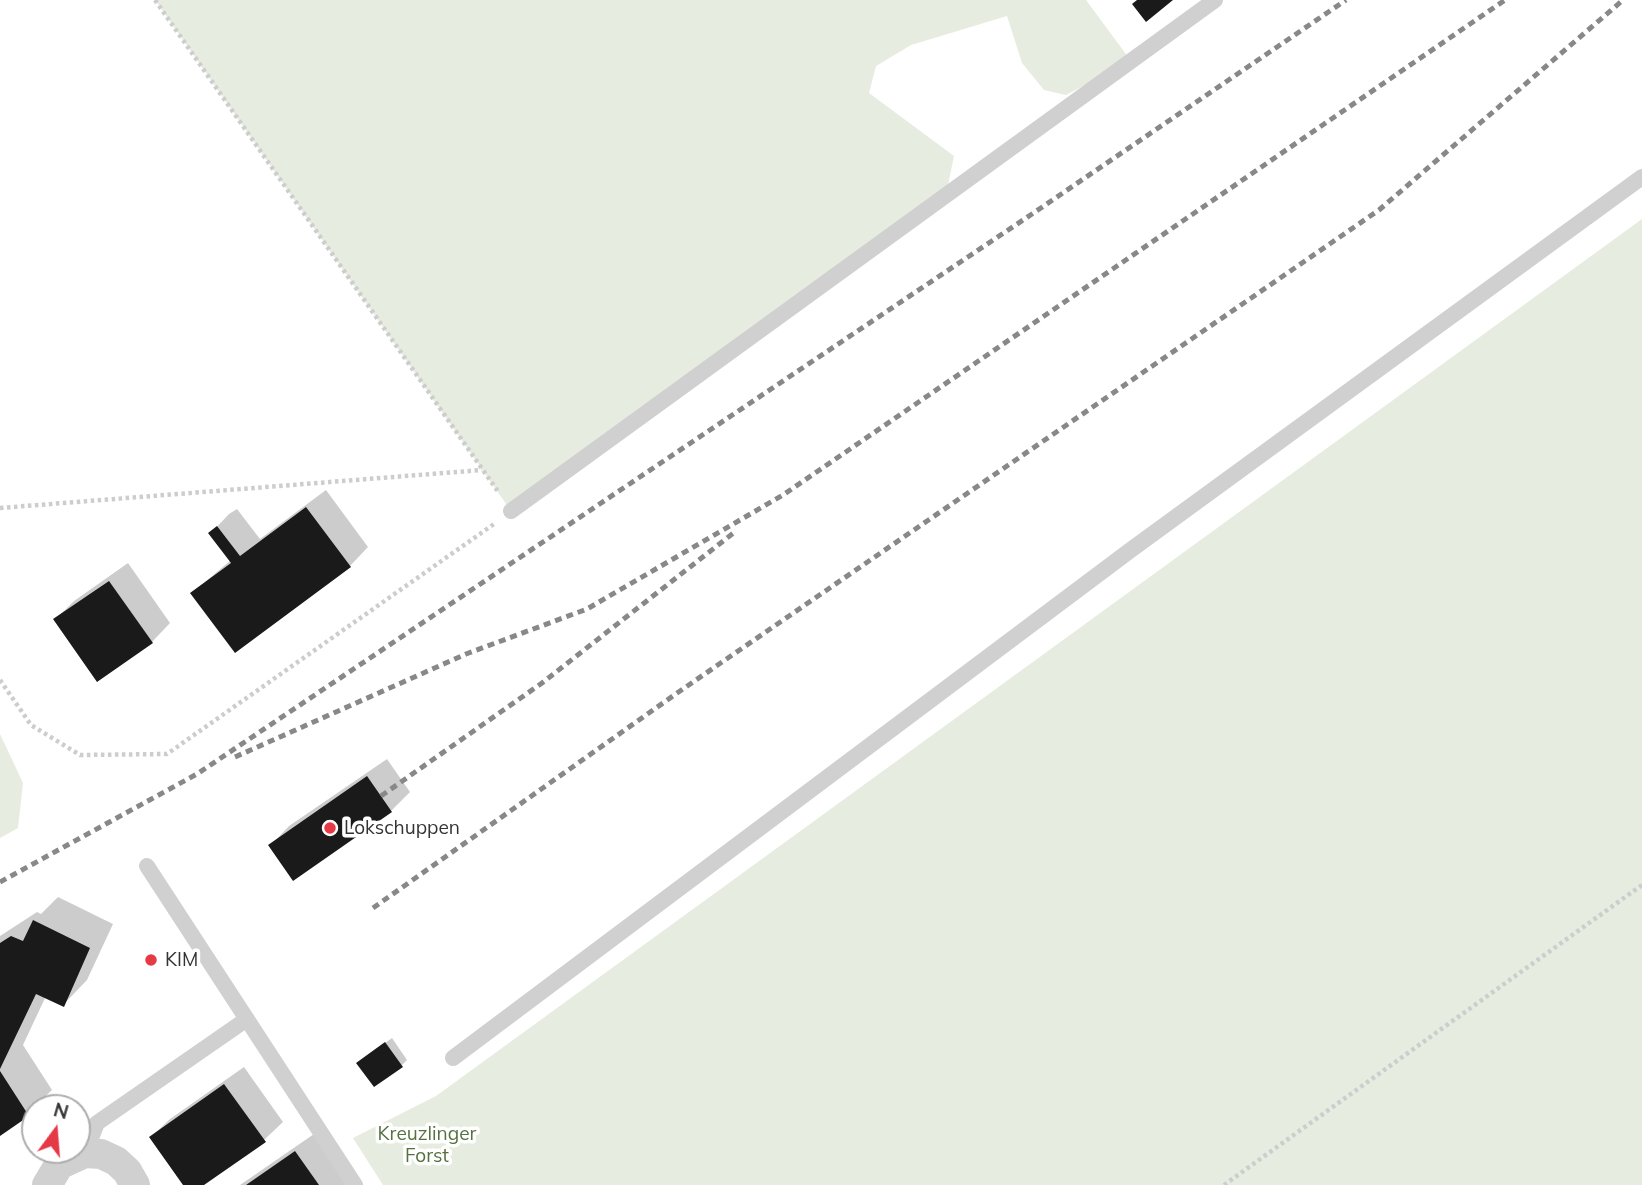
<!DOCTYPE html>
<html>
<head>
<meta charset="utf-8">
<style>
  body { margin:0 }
  #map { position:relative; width:1642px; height:1185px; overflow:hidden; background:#fff; font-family:Mulish,sans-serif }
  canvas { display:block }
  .north { position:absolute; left:21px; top:1094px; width:70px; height:70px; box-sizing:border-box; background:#fff; border:2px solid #adadad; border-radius:50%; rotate:16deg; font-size:19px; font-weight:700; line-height:28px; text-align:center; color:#333 }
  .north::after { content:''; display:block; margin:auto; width:24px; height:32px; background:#e63946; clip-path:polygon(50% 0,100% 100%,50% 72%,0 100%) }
</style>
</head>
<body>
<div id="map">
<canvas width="1642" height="1185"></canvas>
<div class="north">N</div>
</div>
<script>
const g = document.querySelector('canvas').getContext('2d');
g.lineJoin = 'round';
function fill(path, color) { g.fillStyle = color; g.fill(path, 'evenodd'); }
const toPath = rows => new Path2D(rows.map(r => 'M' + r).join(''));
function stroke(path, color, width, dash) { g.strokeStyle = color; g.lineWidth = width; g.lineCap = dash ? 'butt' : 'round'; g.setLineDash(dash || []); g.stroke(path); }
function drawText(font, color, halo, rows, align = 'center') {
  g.font = font + ' Mulish,sans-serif'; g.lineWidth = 7; g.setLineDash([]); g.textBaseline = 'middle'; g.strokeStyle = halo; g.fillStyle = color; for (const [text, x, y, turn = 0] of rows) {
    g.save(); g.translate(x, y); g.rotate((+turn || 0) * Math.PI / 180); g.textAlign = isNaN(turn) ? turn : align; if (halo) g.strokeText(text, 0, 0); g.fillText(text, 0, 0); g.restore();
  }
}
const green = toPath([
  [155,0,1086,0,1131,61,1066,95,1044,90,1022,63,1007,16,911,45,876,66,869,93,954,156,946,195,511,511],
  [1642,219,1642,1185,383,1185,353,1138,436,1096],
  [0,734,23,783,18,828,0,838]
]);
const shadow = toPath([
  [326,490,368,547,350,566,192,593,231,560,211,533,229,514,237,509,260,539],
  [128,563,170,623,152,642,55,620,74,601],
  [387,759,410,792,391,811,294,878,271,845,289,826],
  [58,897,113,924,87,980,63,1005,46,996,23,1045,52,1090,27,1114,0,1134,0,936,37,912,41,914],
  [392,1038,407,1060,402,1065,364,1058],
  [244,1067,283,1122,264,1140,200,1185,185,1185,151,1137,170,1119],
  [314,1134,350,1185,240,1185]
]);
const building = toPath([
  [1137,0,1173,0,1146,22,1132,4],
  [306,507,351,567,235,653,190,593,231,563,208,533,217,526,240,556],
  [109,581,153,643,97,682,53,619],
  [367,776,392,812,293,881,268,845],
  [33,920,90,948,64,1007,36,994,0,1069,0,943,11,936,23,941],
  [385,1042,403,1067,374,1087,356,1063],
  [0,1071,29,1116,0,1136],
  [224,1084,266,1142,204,1185,183,1185,149,1137],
  [295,1151,319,1185,246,1185]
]);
const path = toPath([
  [155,0,499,493],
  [0,508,482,470],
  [0,680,31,725,80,755,167,754,494,524],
  [1224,1185,1642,885]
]);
const service = toPath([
  [511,511,1215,0],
  [147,866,355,1185],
  [453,1058,1132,549,1642,177],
  [85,1153,97,1123,247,1019]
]);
const minor = toPath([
  [47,1185,59,1165,85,1153,101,1154,116,1161,127,1171,135,1185]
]);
const rail = toPath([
  [235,757,466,654,587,609,783,495,1505,0],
  [381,796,542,683,736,531],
  [0,882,197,774,1032,214,1346,0],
  [373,908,680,691,1379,210,1623,0]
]);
const markers = [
  [330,828,7,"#e63946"],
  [151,960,7,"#e63946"]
];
const poiNames = [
  ["Lokschuppen",344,828],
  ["KIM",165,960]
];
const parkNames = [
  ["Kreuzlinger",427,1134],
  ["Forst",427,1156]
];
fill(green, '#e6ecdf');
fill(shadow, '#0003');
fill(building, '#1a1a1a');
stroke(path, '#cdcdcd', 4.5, [3.5, 3.5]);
stroke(service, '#d0d0d0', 16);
stroke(minor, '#d0d0d0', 30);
stroke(rail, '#888', 5, [7, 5]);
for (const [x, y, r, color] of markers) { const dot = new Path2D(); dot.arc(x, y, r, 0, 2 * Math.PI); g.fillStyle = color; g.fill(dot); stroke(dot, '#fff', 2.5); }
drawText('19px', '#333', '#fff', poiNames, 'left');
drawText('19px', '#56703f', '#fff', parkNames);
</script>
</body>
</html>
